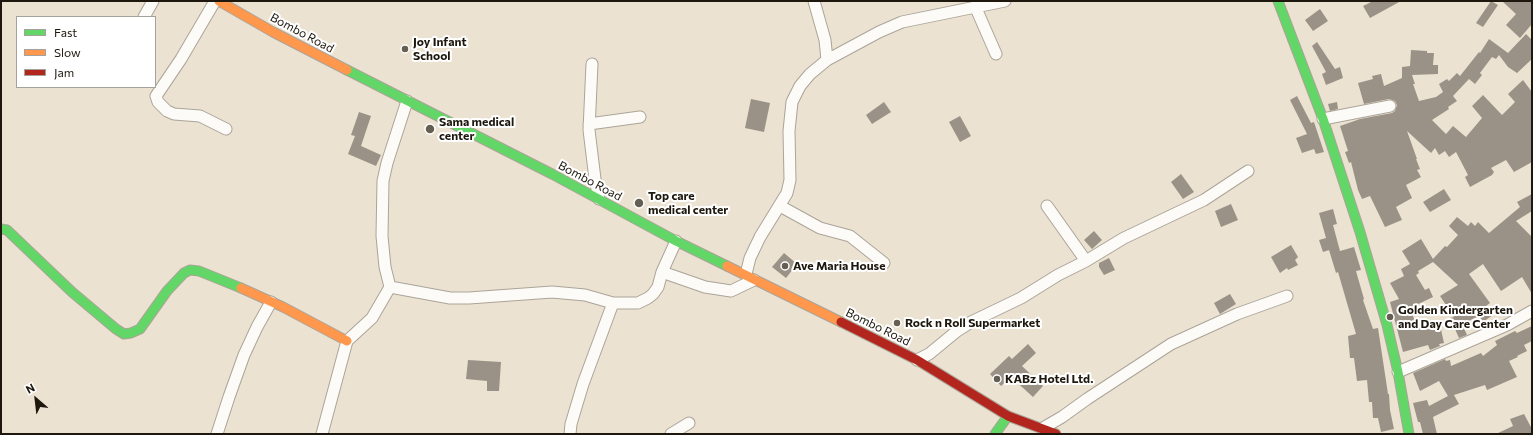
<!DOCTYPE html>
<html>
<head>
<meta charset="utf-8">
<style>
  body { margin:0 }
  #map { position:relative; width:1533px; height:435px; overflow:hidden; background:#ece2d2; font-family:Commissioner,sans-serif }
  canvas { display:block }
  .frame { position:absolute; inset:0; border:2px solid #1d170d; pointer-events:none }
  .legend { position:absolute; left:16px; top:16px; width:140px; height:72px; box-sizing:border-box; background:#fff; border:1px solid #a5a29e; margin:0; padding:5px 7px; list-style:none; font-size:12px; color:#1d170d }
  .legend li { display:flex; align-items:center; gap:8px; height:20px }
  .legend b { width:20px; border:1px solid #a5a29e }
  .north { position:absolute; left:16px; top:379px; width:40px; height:40px; -webkit-text-stroke:3px #fff; paint-order:stroke; rotate:332deg; font-size:11px; font-weight:700; line-height:16px; text-align:center; color:#1d170d }
  .north::after { content:''; display:block; margin:auto; width:14px; height:18px; background:#1d170d; clip-path:polygon(50% 0,100% 100%,50% 72%,0 100%) }
</style>
</head>
<body>
<div id="map">
<canvas width="1533" height="435"></canvas>
<div class="frame"></div>
<ul class="legend">
<li><b style="height:5px;background:#63d668"></b>Fast</li>
<li><b style="height:5px;background:#ff974d"></b>Slow</li>
<li><b style="height:5px;background:#b3261e"></b>Jam</li>
</ul>
<div class="north">N</div>
</div>
<script>
const g = document.querySelector('canvas').getContext('2d');
g.lineJoin = 'round';
function fill(path, color) { g.fillStyle = color; g.fill(path, 'evenodd'); }
const toPath = rows => new Path2D(rows.map(r => 'M' + r).join(''));
function stroke(path, color, width, dash) { g.strokeStyle = color; g.lineWidth = width; g.lineCap = dash ? 'butt' : 'round'; g.setLineDash(dash || []); g.stroke(path); }
function drawText(font, color, halo, rows, align = 'center') {
  g.font = font + ' Commissioner,sans-serif'; g.lineWidth = 4; g.setLineDash([]); g.textBaseline = 'middle'; g.strokeStyle = halo; g.fillStyle = color; for (const [text, x, y, turn = 0] of rows) {
    g.save(); g.translate(x, y); g.rotate((+turn || 0) * Math.PI / 180); g.textAlign = isNaN(turn) ? turn : align; if (halo) g.strokeText(text, 0, 0); g.fillText(text, 0, 0); g.restore();
  }
}
const building = toPath([
  [1373,1,1401,1,1370,18,1363,6],
  [1491,1,1498,5,1483,27,1476,23],
  [1502,1,1532,1,1532,24,1520,38,1506,25,1516,14],
  [1320,9,1328,21,1313,31,1305,20],
  [1526,34,1532,40,1532,59,1517,73,1508,67,1499,55,1496,59,1492,57,1480,73,1482,75,1475,84,1469,79,1453,96,1457,101,1448,107,1449,109,1432,120,1446,134,1453,126,1466,137,1482,118,1472,106,1483,95,1502,115,1515,102,1508,94,1523,80,1532,92,1532,162,1514,172,1506,160,1491,168,1494,172,1492,175,1470,187,1465,177,1468,175,1456,152,1449,157,1445,151,1439,155,1435,148,1431,153,1407,131,1417,159,1416,159,1420,169,1417,170,1421,177,1406,185,1412,198,1396,207,1402,220,1385,227,1370,196,1362,199,1358,190,1351,162,1349,163,1345,152,1348,151,1340,126,1360,119,1392,113,1395,111,1397,105,1395,101,1389,99,1364,104,1358,83,1373,79,1372,76,1381,74,1384,86,1402,78,1402,67,1410,66,1411,50,1427,51,1427,53,1434,53,1433,65,1438,65,1438,74,1412,75,1415,84,1413,84,1419,101,1436,97,1443,92,1439,84,1447,79,1449,81,1457,73,1460,76,1479,52,1480,53,1489,39,1508,53],
  [1317,42,1335,69,1340,67,1343,78,1326,85,1322,74,1326,72,1312,46],
  [1297,96,1311,123,1314,122,1324,152,1316,154,1314,149,1302,153,1296,138,1307,134,1290,100],
  [751,99,770,103,764,132,745,128],
  [884,102,891,112,872,124,866,115],
  [1337,102,1338,109,1330,111,1328,104],
  [359,112,371,116,361,146,381,155,376,166,348,154,355,136,351,135],
  [960,116,971,136,960,142,949,122],
  [1181,174,1194,192,1183,199,1171,182],
  [1444,189,1451,200,1430,212,1423,202],
  [1532,194,1532,211,1516,221,1532,237,1532,294,1522,277,1501,291,1483,264,1469,274,1490,303,1486,306,1493,315,1483,322,1479,316,1462,324,1467,335,1459,338,1450,318,1454,317,1440,296,1458,285,1433,262,1418,271,1419,273,1416,275,1425,290,1429,288,1433,297,1410,308,1416,324,1419,323,1421,330,1440,325,1444,343,1439,344,1440,346,1430,350,1428,345,1403,352,1390,302,1399,299,1390,283,1404,276,1401,269,1410,264,1402,251,1421,239,1433,259,1445,246,1447,247,1458,235,1449,226,1457,217,1468,226,1471,222,1475,226,1478,222,1489,233,1520,207,1517,202],
  [1231,204,1238,220,1221,227,1215,211],
  [1333,209,1337,224,1333,225,1340,251,1354,247,1361,270,1356,271,1364,299,1363,300,1373,329,1378,328,1388,394,1389,394,1390,410,1394,429,1381,432,1378,418,1373,418,1372,402,1369,402,1367,380,1357,381,1354,358,1350,358,1348,336,1356,334,1338,272,1336,273,1329,250,1323,252,1319,240,1326,238,1319,213],
  [1094,231,1102,240,1092,249,1084,240],
  [1291,245,1298,257,1295,260,1298,265,1288,270,1287,268,1280,273,1271,257],
  [784,253,797,264,786,278,772,267],
  [1109,258,1115,270,1104,275,1099,267,1099,263],
  [1230,294,1236,304,1220,314,1214,303],
  [1532,326,1532,341,1524,345,1527,351,1517,356,1518,357,1509,361,1517,377,1487,390,1485,385,1454,395,1459,404,1433,417,1437,434,1423,434,1420,422,1418,422,1413,403,1427,400,1429,406,1448,396,1439,381,1420,391,1413,373,1445,359,1446,361,1450,360,1451,366,1481,353,1483,356,1497,345,1495,341,1515,331,1517,333],
  [1028,344,1036,353,1022,366,1043,386,1033,397,1011,377,1001,386,990,374,1009,356,1012,359],
  [468,360,501,362,499,391,487,391,487,381,466,379],
  [1524,414,1532,429,1532,434,1496,434,1513,426,1510,419]
]);
const street = toPath([
  [215,1,181,59,156,96,158,102,167,111,174,114,200,116,226,129],
  [975,6,996,54],
  [144,17,153,1],
  [827,60,879,32,902,22,1005,1],
  [592,64,589,130,595,179,599,199],
  [1323,119,1390,106],
  [589,124,640,117],
  [780,206,820,228,850,236,884,263],
  [1047,206,1086,261],
  [662,272,705,287,731,291,754,280],
  [746,274,750,258,760,237,787,193,790,180,789,131,792,102,800,86,810,74,827,60,825,40,814,1],
  [390,287,450,298,469,298,552,292,585,295,613,303,638,303,648,298,653,294,658,287,662,272,676,241],
  [917,360,929,354,957,331,971,322,1021,298,1058,275,1086,261,1124,238,1204,200,1248,171],
  [1398,372,1507,325,1532,311],
  [1043,428,1062,417,1087,399,1171,344,1237,314,1287,296],
  [217,434,229,397,244,355,257,327,271,302],
  [322,434,347,341,372,318,390,287,385,267,382,236,383,181,387,163,407,101],
  [570,434,571,424,583,384,613,303],
  [671,434,689,423]
]);
const fast = toPath([
  [1278,1,1323,119,1360,232,1387,325,1398,372,1409,434],
  [347,70,552,174,676,241,727,266],
  [1,229,7,230,72,292,116,329,124,334,131,333,140,329,167,291,184,273,190,270,199,271,241,288],
  [995,434,1008,416]
]);
const slow = toPath([
  [219,1,273,32,347,70],
  [727,266,841,322],
  [241,288,283,307,347,341]
]);
const jam = toPath([
  [841,322,917,360,1008,416,1056,434]
]);
const markers = [
  [405,49,4,"#655e52"],
  [430,129,5,"#655e52"],
  [639,203,5,"#655e52"],
  [785,266,4,"#655e52"],
  [1390,317,4,"#655e52"],
  [897,323,4,"#655e52"],
  [997,379,4,"#655e52"]
];
const streetNames = [
  ["Bombo Road",302,33,28],
  ["Bombo Road",590,181,28],
  ["Bombo Road",878,327,26]
];
const poiNames = [
  ["Joy Infant",413,42],
  ["School",413,56],
  ["Sama medical",439,122],
  ["center",439,136],
  ["Top care",648,196],
  ["medical center",648,210],
  ["Ave Maria House",793,266],
  ["Golden Kindergarten",1398,310],
  ["and Day Care Center",1398,324],
  ["Rock n Roll Supermarket",905,323],
  ["KABz Hotel Ltd.",1005,379]
];
fill(building, '#9b9287');
stroke(street, '#aba498', 13);
stroke(fast, '#aba498', 11);
stroke(slow, '#aba498', 11);
stroke(jam, '#aba498', 11);
stroke(street, '#fcfbf8', 11);
stroke(fast, '#63d668', 9);
stroke(slow, '#ff974d', 9);
stroke(jam, '#b3261e', 9);
for (const [x, y, r, color] of markers) { const dot = new Path2D(); dot.arc(x, y, r, 0, 2 * Math.PI); g.fillStyle = color; g.fill(dot); stroke(dot, '#fff', 1.5); }
drawText('12px', '#1d170d', '#fff', streetNames);
drawText('bold 12px', '#1d170d', '#fff', poiNames, 'left');
</script>
</body>
</html>
